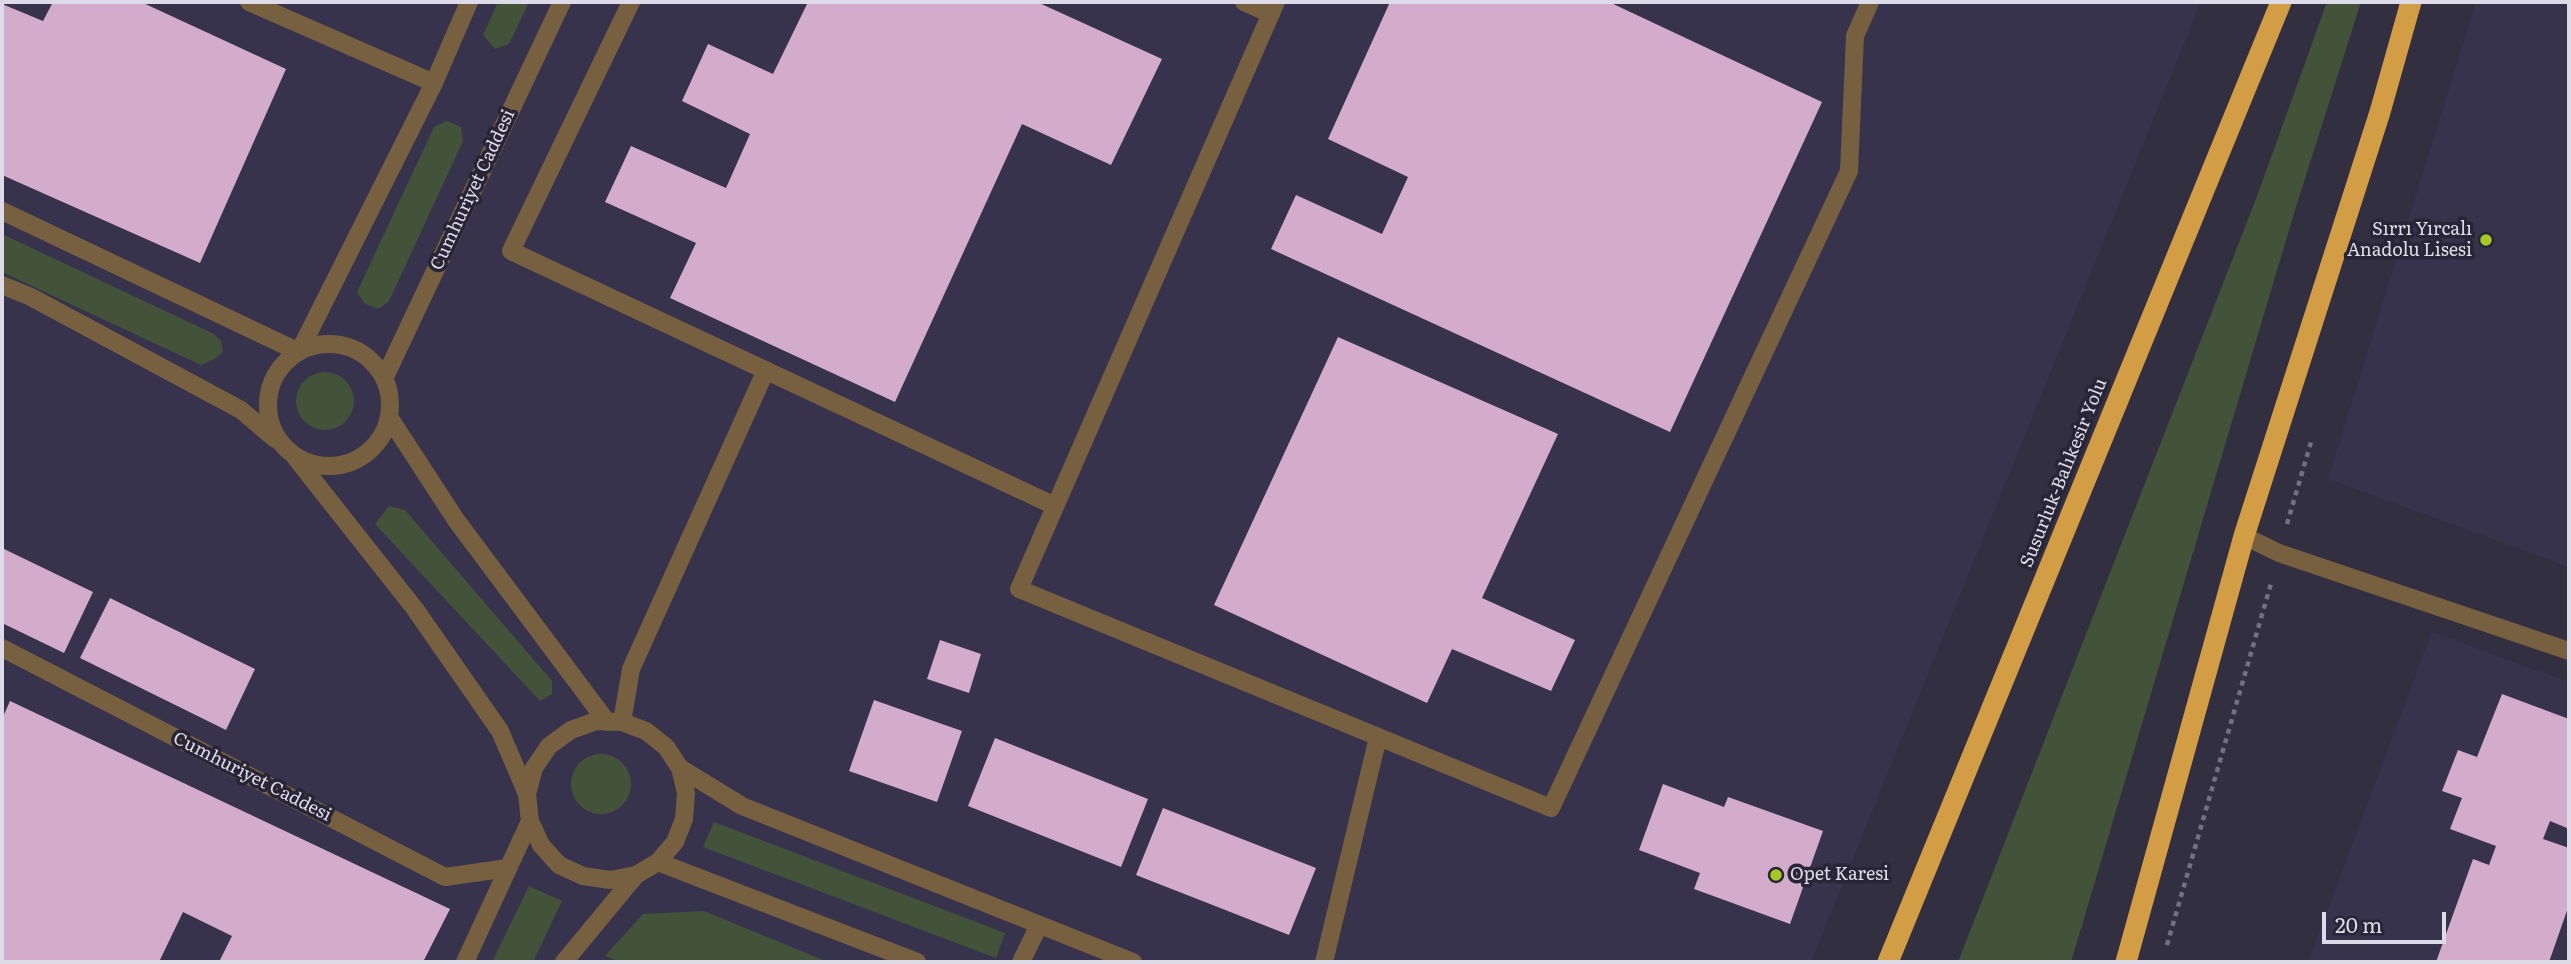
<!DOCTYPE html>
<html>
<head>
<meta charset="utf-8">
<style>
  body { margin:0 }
  #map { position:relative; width:2571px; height:964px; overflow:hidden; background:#322f41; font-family:Literata,serif }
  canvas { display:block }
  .frame { position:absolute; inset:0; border:4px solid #dddbe7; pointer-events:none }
  .scale { position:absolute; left:2322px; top:912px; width:124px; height:32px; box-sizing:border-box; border:4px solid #dddbe7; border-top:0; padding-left:9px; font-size:21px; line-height:24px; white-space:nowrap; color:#dddbe7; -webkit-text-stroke:5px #282537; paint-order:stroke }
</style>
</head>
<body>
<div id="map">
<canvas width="2571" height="964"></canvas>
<div class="frame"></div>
<div class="scale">20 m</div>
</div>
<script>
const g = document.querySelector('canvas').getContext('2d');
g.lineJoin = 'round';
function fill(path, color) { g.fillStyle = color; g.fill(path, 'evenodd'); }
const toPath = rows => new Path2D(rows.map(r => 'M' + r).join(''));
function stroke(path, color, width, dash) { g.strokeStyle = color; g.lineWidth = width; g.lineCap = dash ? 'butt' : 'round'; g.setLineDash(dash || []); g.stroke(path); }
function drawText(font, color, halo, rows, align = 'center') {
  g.font = font + ' Literata,serif'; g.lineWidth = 7; g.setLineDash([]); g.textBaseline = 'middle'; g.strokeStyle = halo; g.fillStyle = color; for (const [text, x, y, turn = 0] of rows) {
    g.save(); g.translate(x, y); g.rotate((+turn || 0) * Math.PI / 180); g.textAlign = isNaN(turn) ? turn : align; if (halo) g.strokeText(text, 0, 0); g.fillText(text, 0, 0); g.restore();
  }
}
const built = toPath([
  [2,2,2201,2,1811,962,2,962],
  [2476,2,2569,2,2569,567,2328,479],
  [2432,632,2569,682,2569,962,2308,962]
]);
const green = toPath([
  [498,2,529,2,509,44,495,49,483,35],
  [2327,2,2361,2,2295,210,2071,962,1958,962,2256,199],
  [447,121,461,127,463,141,389,301,379,309,365,304,357,292,434,127],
  [2,234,214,334,221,341,223,352,213,360,201,365,2,272],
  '296 401a29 29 0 1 1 58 0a29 29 0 1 1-58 0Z',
  [389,506,405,510,552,681,552,694,540,701,375,524],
  '571 784a30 30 0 1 1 60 0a30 30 0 1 1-60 0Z',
  [714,822,1005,933,996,958,703,847],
  [529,886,562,901,533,962,492,962],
  [704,911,828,962,621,962,605,956,643,914]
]);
const building = toPath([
  [53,2,141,2,286,69,200,263,2,175,2,4,43,21],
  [808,2,1037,2,1162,59,1111,165,1022,124,895,402,670,298,696,243,605,202,631,146,726,188,750,134,682,101,708,44,773,74],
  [1390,2,1609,2,1822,102,1670,432,1271,249,1296,195,1382,234,1408,177,1328,139],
  [1338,337,1558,434,1482,598,1575,640,1551,691,1452,649,1427,703,1214,605],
  [2,548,93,592,64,653,2,623],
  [110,598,255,669,226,730,80,658],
  [940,640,981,654,969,693,927,679],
  [2502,694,2569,719,2569,822,2567,828,2550,821,2543,839,2569,848,2569,905,2549,962,2436,962,2473,859,2489,865,2496,846,2450,829,2462,798,2442,791,2458,750,2477,757],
  [874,700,962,731,937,802,849,771],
  [10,701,450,909,423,962,219,962,232,936,183,912,159,962,2,962,2,719],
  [995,738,1148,799,1121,867,968,806],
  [1663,784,1724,807,1728,797,1823,831,1790,924,1694,889,1700,873,1639,850],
  [1163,808,1316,868,1289,935,1136,875]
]);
const path = toPath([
  [2287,524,2311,442],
  [2167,945,2272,580]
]);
const lane = toPath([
  [249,2,434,83],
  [631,2,511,251,1055,506],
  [1244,2,1271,14],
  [1276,2,1019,589,1551,808,1849,171,1855,36,1870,2],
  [2,648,445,877,508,868],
  [622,722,631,669,766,370],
  [1021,962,1039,925],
  [1324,962,1378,737]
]);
const street = toPath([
  [2,211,299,352,434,83,469,2],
  [2,285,31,297,241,410,275,439],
  '268 405a61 61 0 1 1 122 0a61 61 0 1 1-122 0Z',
  [384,379,562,2],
  [389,417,456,520,607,722],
  [295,457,415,609,500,731,527,794],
  [2244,536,2279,553,2569,651],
  [680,768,742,806,1133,962],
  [658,862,917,962],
  [465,962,530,821,527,794,534,768,549,746,571,730,596,721,622,722,646,731,666,747,680,768,686,793,684,819,675,842,658,862,636,875,610,880,583,876,559,865,541,845,530,821],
  [564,962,636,875]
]);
const highway = toPath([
  [1888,962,2281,2],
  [2126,962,2244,536,2380,112,2411,2]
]);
const markers = [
  [2486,240,7,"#a4c824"],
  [1776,875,7,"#a4c824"]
];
const streetNames = [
  ["Cumhuriyet Caddesi",473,190,-65],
  ["Susurluk-Balıkesir Yolu",2064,473,-68],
  ["Cumhuriyet Caddesi",252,777,27]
];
const poiNames = [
  ["Sırrı Yırcalı",2472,230],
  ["Anadolu Lisesi",2472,251],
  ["Opet Karesi",1790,875,"left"]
];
fill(built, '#37334c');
fill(green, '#43533a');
fill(building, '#d4accb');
stroke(path, '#737181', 4.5, [5, 5]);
stroke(lane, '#76603f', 18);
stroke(street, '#76603f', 18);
stroke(highway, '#d29d44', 21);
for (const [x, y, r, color] of markers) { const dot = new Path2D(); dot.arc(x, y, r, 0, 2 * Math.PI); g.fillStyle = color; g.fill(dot); stroke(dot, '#282537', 2.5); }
drawText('18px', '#dddbe7', '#282537', streetNames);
drawText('18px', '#dddbe7', '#282537', poiNames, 'right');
</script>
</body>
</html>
